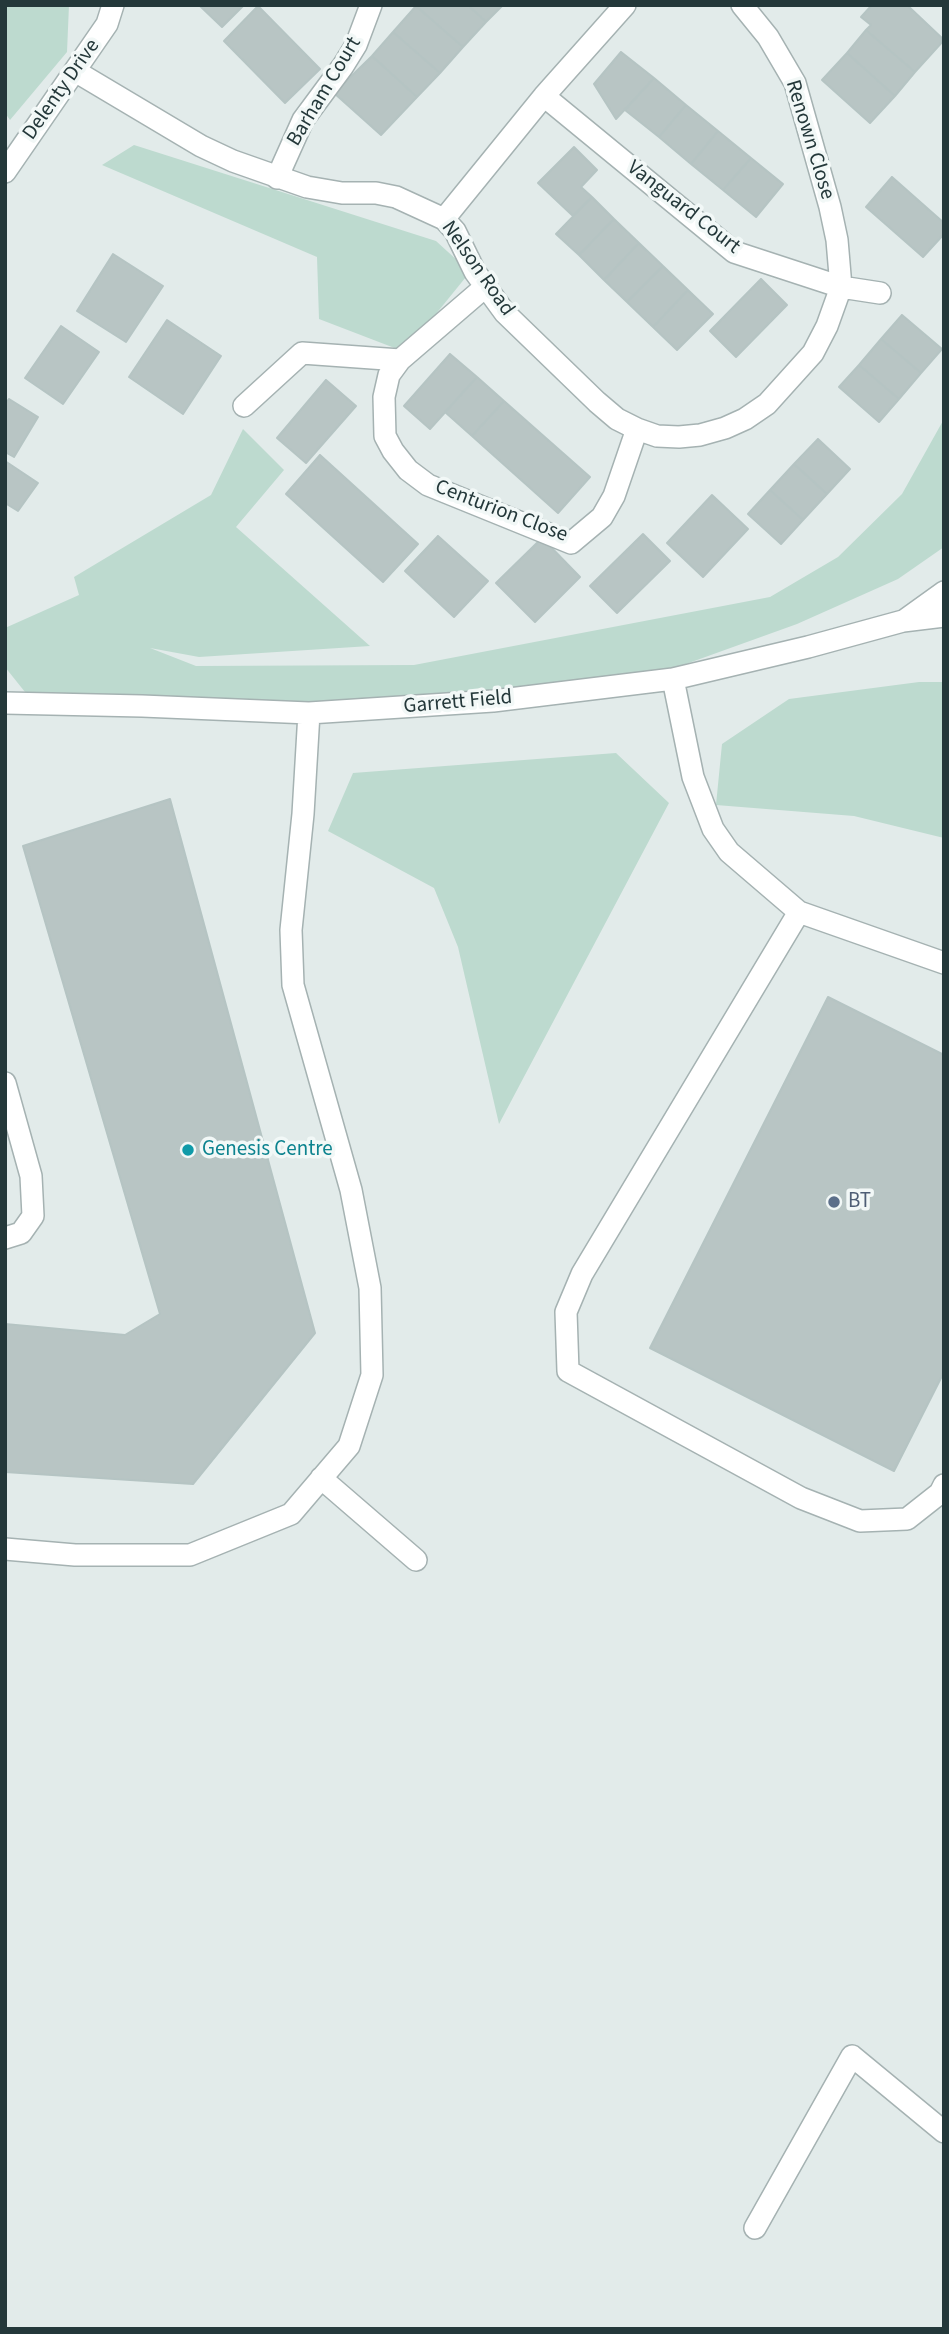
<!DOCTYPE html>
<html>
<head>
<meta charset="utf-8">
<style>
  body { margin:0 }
  #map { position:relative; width:949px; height:2334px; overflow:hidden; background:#e2ebea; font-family:"Source Sans 3",sans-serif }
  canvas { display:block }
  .frame { position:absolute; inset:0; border:7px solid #24383a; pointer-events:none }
</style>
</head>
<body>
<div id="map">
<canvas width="949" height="2334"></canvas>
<div class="frame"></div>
</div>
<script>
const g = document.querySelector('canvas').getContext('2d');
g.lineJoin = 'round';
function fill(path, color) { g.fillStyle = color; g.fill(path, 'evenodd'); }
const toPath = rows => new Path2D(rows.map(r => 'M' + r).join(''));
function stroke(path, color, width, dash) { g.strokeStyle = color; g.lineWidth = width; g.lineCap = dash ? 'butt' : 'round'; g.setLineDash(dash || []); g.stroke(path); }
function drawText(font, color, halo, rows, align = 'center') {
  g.font = font + ' "Source Sans 3",sans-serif'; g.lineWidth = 7; g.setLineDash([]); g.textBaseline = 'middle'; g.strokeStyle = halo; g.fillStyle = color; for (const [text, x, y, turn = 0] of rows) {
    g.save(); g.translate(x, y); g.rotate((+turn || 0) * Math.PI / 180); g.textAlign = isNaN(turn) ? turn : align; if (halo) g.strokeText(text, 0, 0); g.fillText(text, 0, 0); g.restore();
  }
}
const green = toPath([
  [5,5,69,5,67,52,10,120,5,113],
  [134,145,436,241,470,272,405,352,319,319,317,257,102,165],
  [944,419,944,547,898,579,797,624,672,669,495,693,307,704,130,700,25,692,5,667,5,628,79,595,74,577,211,495,243,429,284,470,236,527,370,646,199,657,150,648,196,666,414,665,770,597,838,557,902,494],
  [919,682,944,682,944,838,854,816,716,805,722,744,789,699],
  [616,753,669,803,499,1124,458,947,434,888,328,831,353,773]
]);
const building = toPath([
  [199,5,244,5,222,27,199,5],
  [468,5,486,22,463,47,416,6,468,5],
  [468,5,503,5,486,22,468,5],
  [872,5,907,5,944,40,915,72,866,30,871,25,861,17,872,5],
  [258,6,320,69,285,103,224,41,258,6],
  [416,6,463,47,440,73,393,32,416,6],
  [866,30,915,72,895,96,847,53,866,30],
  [393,32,440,73,417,97,372,56,393,32],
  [621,52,654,78,616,119,594,84,621,52],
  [847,53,895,96,870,123,822,80,847,53],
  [372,56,417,97,381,135,334,93,372,56],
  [654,78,686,105,659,137,625,110,654,78],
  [686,105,718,131,691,164,659,137,686,105],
  [718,131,751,158,723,190,691,164,718,131],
  [574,147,597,170,581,187,592,197,573,216,538,183,574,147],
  [751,158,783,184,756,217,723,190,751,158],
  [892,177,944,223,944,234,923,257,866,207,892,177],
  [592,197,614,219,579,255,556,234,592,197],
  [614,219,639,243,604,280,579,255,614,219],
  [639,243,663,266,627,302,604,280,639,243],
  [113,254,163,286,126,342,77,311,113,254],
  [663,266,688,290,653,327,627,302,663,266],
  [761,279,787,305,736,357,710,331,761,279],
  [688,290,713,314,677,350,653,327,688,290],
  [902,315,942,349,921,373,881,339,902,315],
  [167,320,221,356,183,414,129,377,167,320],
  [61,326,99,352,63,404,25,378,61,326],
  [881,339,921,373,899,399,859,365,881,339],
  [450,354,477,377,430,429,404,406,450,354],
  [859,365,899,399,879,422,839,387,859,365],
  [477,377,504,401,472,436,445,412,477,377],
  [326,380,356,406,306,463,277,438,326,380],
  [9,399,38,417,14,457,5,452,5,404,9,399],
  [504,401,590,477,558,513,472,436,504,401],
  [818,439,850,469,827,494,794,464,818,439],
  [320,455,418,544,383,582,286,494,320,455],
  [5,461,38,483,18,511,5,503,5,461],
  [794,464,827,494,803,520,770,490,794,464],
  [770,490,803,520,781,544,748,514,770,490],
  [712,495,748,529,703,577,667,543,712,495],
  [643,534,670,561,617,613,590,586,643,534],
  [438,536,488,581,454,617,405,571,438,536],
  [542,538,580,577,535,622,496,583,542,538],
  [170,799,315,1333,193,1484,5,1472,5,1324,125,1335,160,1314,23,846,170,799],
  [828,997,944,1055,944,1372,894,1471,650,1348,828,997]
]);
const minor = toPath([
  [75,71,201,146,233,161,307,187,342,193,376,193,396,197,444,219,455,231,475,272,505,313,597,402,617,419,637,429,657,436,679,437,700,435,725,428,745,419,767,404,813,353,827,326,841,287,837,240,830,207,795,83,768,37,742,5],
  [544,96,734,252,841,287,880,293],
  [5,172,107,24,113,5],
  [277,178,303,120,343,66,356,45,371,5],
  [444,219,544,96,625,5],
  [485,287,400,360,389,375,384,397,385,436,393,451,408,470,428,485,571,543,602,517,614,496,637,429],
  [244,406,302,353,400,360],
  [905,620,944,592],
  [673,679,693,777,713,829,729,852,799,912,944,963],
  [5,703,142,706,309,713,493,701,673,679,808,647,903,621,944,616],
  [799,912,582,1274,566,1312,568,1371,801,1498,860,1521,907,1519,940,1493,944,1485],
  [5,1083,31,1176,33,1216,21,1233,5,1238],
  [321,1478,416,1560],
  [5,1549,75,1555,190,1555,291,1514,349,1446,372,1375,370,1288,351,1190,293,985,291,930,303,814,309,713],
  [755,2228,852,2056,944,2132]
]);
const markers = [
  [188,1150,7,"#0f9aa8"],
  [834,1202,7,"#5c6f8a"]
];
const streetNames = [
  ["Delenty Drive",62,90,-55],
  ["Barham Court",325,92,-59],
  ["Renown Close",809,140,73],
  ["Vanguard Court",683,208,38],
  ["Nelson Road",477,269,55],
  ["Centurion Close",501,512,21],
  ["Garrett Field",458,703,-5]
];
const cultureNames = [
  ["Genesis Centre",202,1150]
];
const serviceNames = [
  ["BT",848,1202]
];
fill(green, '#bddacf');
fill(building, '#b8c5c4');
stroke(building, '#b5c4c3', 2);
stroke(minor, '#a5b2b2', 24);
stroke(minor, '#fff', 21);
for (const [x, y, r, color] of markers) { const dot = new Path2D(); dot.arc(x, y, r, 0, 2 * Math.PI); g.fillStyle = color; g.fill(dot); stroke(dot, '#f2f8f7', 2.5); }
drawText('21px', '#24383a', '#f2f8f7', streetNames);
drawText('21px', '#0d838f', '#f2f8f7', cultureNames, 'left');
drawText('21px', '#4e5e75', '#f2f8f7', serviceNames, 'left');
</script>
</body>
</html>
